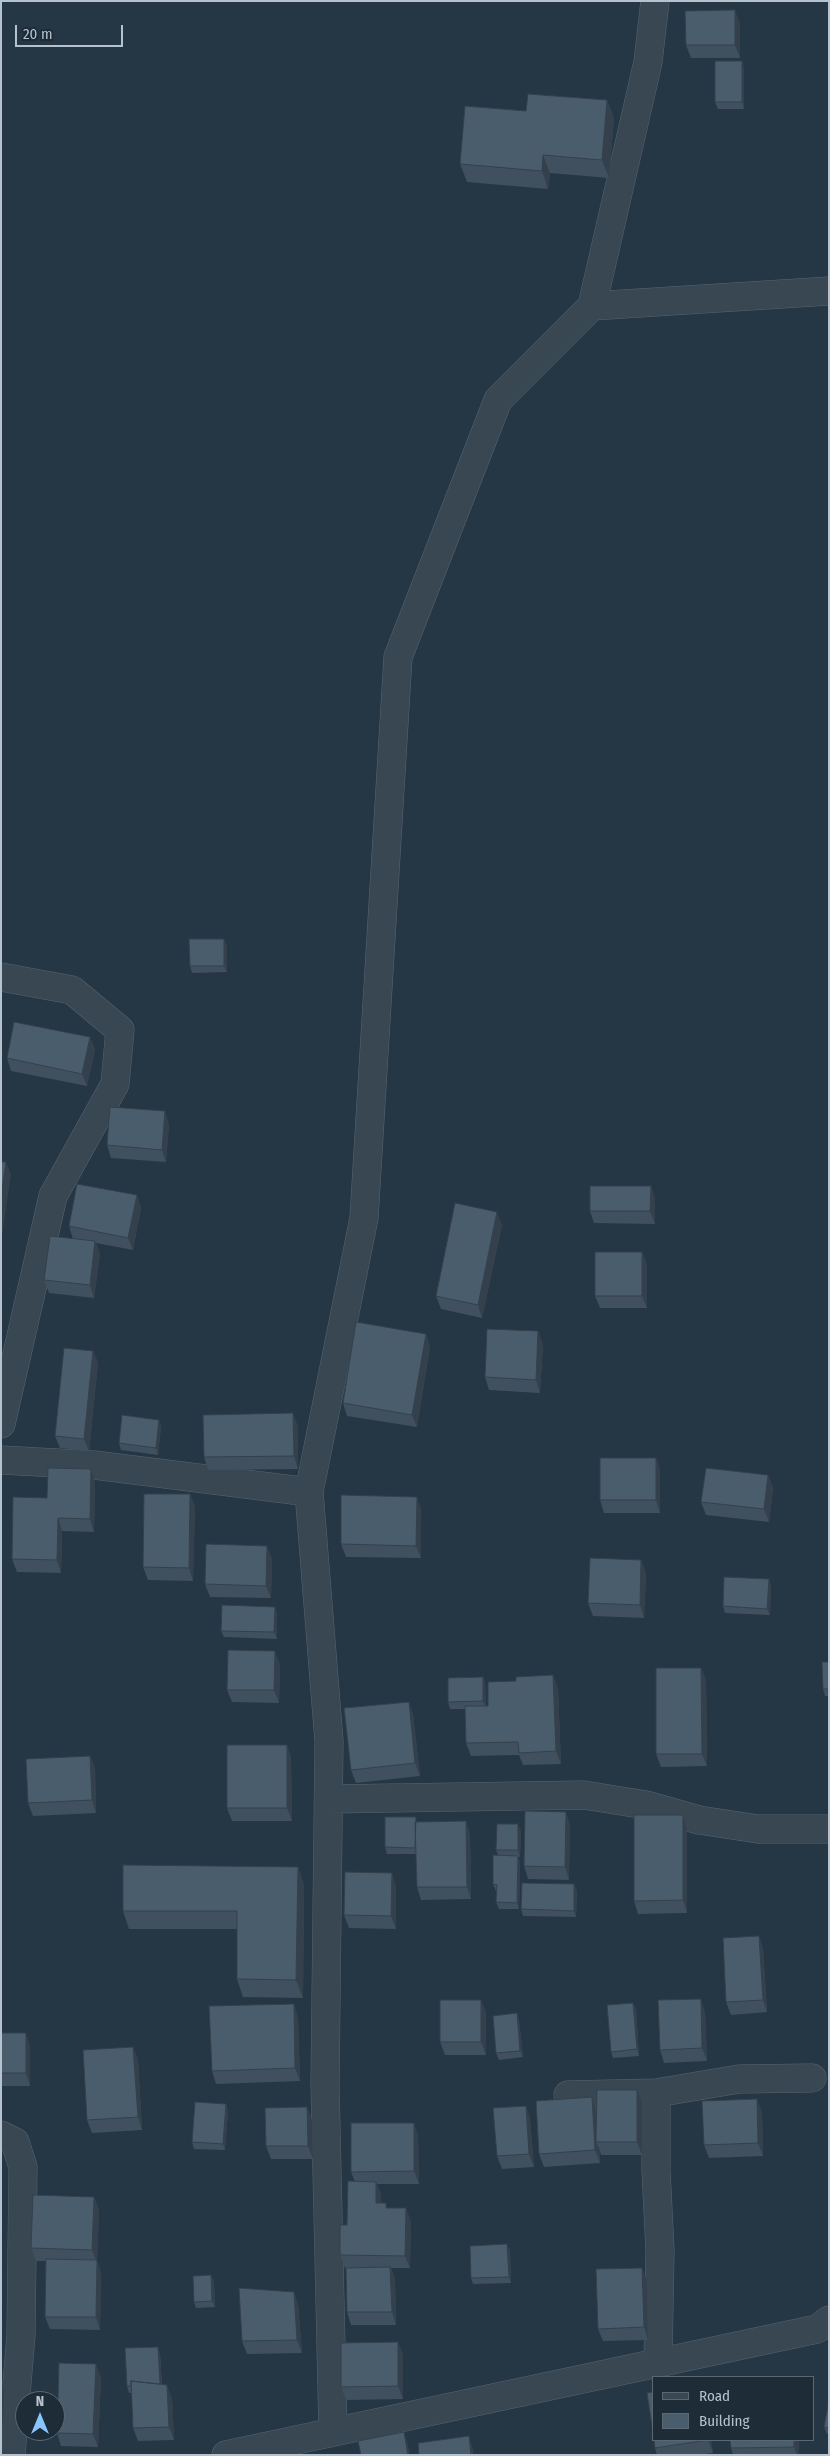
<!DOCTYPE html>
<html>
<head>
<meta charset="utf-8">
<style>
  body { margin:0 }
  #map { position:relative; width:830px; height:2456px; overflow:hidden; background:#253644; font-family:"Fira Sans Condensed",sans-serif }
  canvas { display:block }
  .frame { position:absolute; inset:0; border:2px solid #b6c2cd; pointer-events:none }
  .legend { position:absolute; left:652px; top:2376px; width:162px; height:65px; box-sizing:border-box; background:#1e2c38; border:1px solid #5b6874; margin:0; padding:6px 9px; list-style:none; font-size:15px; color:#b6c2cd }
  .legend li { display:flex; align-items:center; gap:10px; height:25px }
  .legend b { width:25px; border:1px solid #5b6874 }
  .north { position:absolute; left:15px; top:2391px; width:50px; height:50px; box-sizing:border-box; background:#1e2c38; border:1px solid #5b6874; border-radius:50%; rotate:0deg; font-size:14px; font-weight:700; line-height:20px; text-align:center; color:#b6c2cd }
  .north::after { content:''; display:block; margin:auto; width:18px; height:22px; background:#89c5ff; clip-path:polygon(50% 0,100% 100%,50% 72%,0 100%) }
  .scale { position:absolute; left:15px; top:25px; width:108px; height:22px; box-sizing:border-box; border:2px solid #b6c2cd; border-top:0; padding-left:6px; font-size:15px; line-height:18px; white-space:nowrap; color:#b6c2cd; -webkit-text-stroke:4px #1e2c38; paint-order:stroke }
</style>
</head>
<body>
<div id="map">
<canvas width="830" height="2456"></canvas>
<div class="frame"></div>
<ul class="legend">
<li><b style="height:6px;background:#394753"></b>Road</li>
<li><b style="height:14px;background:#4a5d6d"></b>Building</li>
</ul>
<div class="north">N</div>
<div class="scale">20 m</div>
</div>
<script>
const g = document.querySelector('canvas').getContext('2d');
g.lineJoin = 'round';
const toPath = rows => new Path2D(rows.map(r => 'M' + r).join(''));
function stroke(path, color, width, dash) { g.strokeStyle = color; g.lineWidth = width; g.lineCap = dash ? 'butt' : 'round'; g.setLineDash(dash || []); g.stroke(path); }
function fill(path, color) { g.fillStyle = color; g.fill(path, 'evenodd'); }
const minor = toPath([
  [592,306,829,291],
  [1,977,72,990,120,1030,115,1084,53,1196,1,1424],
  [1,1460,94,1465,309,1492],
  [329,1799,584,1795,646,1805,699,1820,758,1829,829,1829],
  [656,2093,656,2170,660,2250,658,2363],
  [568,2095,656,2093,739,2079,812,2078],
  [1,2135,15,2142,23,2167,21,2335,11,2455],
  [333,2432,325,2085,329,1741,309,1492,364,1218,398,657,498,400,592,306,648,62,655,1],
  [226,2455,817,2329,829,2320]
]);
const wall = toPath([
  [740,23,740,58,691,58,686,45],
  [742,61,744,68,744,109,718,109,715,102],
  [607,100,614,118,609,178,550,173,548,189,467,182,460,164,526,111],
  [227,945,227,972,192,973,190,966],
  [90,1037,95,1050,87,1086,11,1071,7,1058],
  [169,1124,166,1162,111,1158,107,1145],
  [651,1186,655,1199,655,1224,594,1223,590,1211],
  [137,1195,141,1208,133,1250,96,1243,100,1254,94,1298,49,1293,44,1280,73,1239,69,1226],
  [502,1225,482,1318,441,1309,436,1296],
  [642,1252,647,1265,647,1308,600,1308,595,1296],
  [426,1334,430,1347,417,1427,347,1416,343,1403],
  [543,1344,540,1393,489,1390,485,1377],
  [93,1351,98,1363,89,1451,60,1448,55,1436],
  [159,1420,161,1427,158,1455,121,1450,119,1443],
  [298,1426,298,1469,208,1470,204,1457],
  [656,1458,660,1470,660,1513,604,1513,600,1500],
  [768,1475,773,1488,769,1522,706,1515,701,1502],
  [95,1482,94,1532,62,1531,61,1573,17,1572,12,1559,47,1498],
  [190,1494,195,1507,193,1581,148,1580,143,1567],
  [421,1509,421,1558,346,1557,341,1544],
  [272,1558,271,1598,210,1597,205,1584],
  [641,1560,646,1573,644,1618,593,1616,588,1603],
  [769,1579,771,1586,770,1615,725,1613,723,1606],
  [277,1613,277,1639,224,1637,221,1631],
  [829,1662,829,1696,825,1696,823,1689],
  [280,1664,279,1703,232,1702,227,1690],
  [701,1668,706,1680,707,1766,661,1767,656,1754],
  [483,1677,485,1683,486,1706,558,1688,561,1764,523,1765,519,1755,471,1756,466,1743,465,1709,450,1709,448,1702],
  [413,1714,420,1776,356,1783,351,1770],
  [287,1745,291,1758,292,1821,232,1821,227,1808],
  [90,1756,95,1769,96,1813,33,1816,28,1803],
  [683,1815,687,1828,687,1913,638,1914,634,1901],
  [570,1825,569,1880,528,1879,524,1866],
  [521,1831,520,1857,518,1857,520,1862,519,1909,499,1909,496,1902,497,1891,496,1891,493,1884,498,1855,496,1850],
  [470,1833,471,1899,421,1900,417,1887,416,1854,387,1854,385,1847],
  [298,1867,304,1885,303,1998,243,1997,237,1979,237,1929,129,1929,123,1911],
  [396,1886,396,1929,349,1928,344,1915],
  [577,1890,576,1917,523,1916,521,1909],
  [759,1936,763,1948,767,2012,731,2015,726,2002],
  [633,2003,636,2009,639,2056,613,2058,611,2052],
  [486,2012,486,2055,445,2055,440,2042],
  [705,2012,707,2061,664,2063,660,2050],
  [517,2013,519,2020,523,2057,499,2060,496,2053],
  [298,2017,300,2081,216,2084,212,2071],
  [1,2033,30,2046,30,2086,1,2086],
  [133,2047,138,2060,142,2130,92,2133,87,2120],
  [592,2097,596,2110,597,2117,642,2103,642,2155,601,2155,599,2148,600,2163,544,2167,539,2154],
  [226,2104,228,2111,225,2150,194,2149,192,2142],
  [526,2106,530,2119,534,2167,502,2169,497,2156],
  [307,2107,312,2120,313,2159,271,2159,266,2146],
  [762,2112,763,2156,709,2158,704,2145],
  [414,2123,418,2136,419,2184,377,2184,381,2195,381,2203,388,2208,411,2221,410,2268,391,2268,395,2280,396,2325,351,2325,347,2312,357,2268,345,2268,340,2255,347,2225,355,2182,351,2172],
  [94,2197,99,2210,97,2261,101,2273,100,2330,50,2329,45,2317,46,2261,36,2261,31,2248],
  [510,2250,511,2283,473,2284,471,2278],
  [211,2275,214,2282,215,2307,196,2308,194,2302],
  [647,2280,648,2340,603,2341,598,2329],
  [294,2292,298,2305,302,2353,247,2354,242,2341],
  [398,2342,403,2355,403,2399,346,2400,341,2387],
  [160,2353,162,2384,172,2398,174,2440,138,2441,133,2428,132,2393,129,2393,127,2386],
  [101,2377,98,2447,61,2446,57,2433],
  [829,2407,829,2434,827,2434,824,2427],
  [654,2440,711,2440,713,2453,699,2455,657,2455,655,2448],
  [799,2440,799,2455,733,2455,731,2448]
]);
const shadedWall = toPath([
  [735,10,740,23,740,58,735,45],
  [742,61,744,68,744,109,742,102],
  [607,100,614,118,609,178,602,160],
  [543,155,550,173,548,189,542,171],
  [224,939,227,945,227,972,224,966],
  [90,1037,95,1050,87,1086,82,1074],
  [165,1111,169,1124,166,1162,162,1150],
  [6,1162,11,1175,1,1242,1,1196],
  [651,1186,655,1199,655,1224,650,1211],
  [137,1195,141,1208,133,1250,128,1238],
  [497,1212,502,1225,482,1318,478,1305],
  [95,1241,100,1254,94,1298,90,1285],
  [642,1252,647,1265,647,1308,642,1296],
  [538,1331,543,1344,540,1393,536,1380],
  [426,1334,430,1347,417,1427,412,1415],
  [93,1351,98,1363,89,1451,84,1439],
  [293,1413,298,1426,298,1469,294,1456],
  [159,1420,161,1427,158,1455,156,1448],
  [656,1458,660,1470,660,1513,656,1500],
  [91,1469,95,1482,94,1532,90,1519],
  [768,1475,773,1488,769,1522,764,1509],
  [190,1494,195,1507,193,1581,189,1568],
  [417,1497,421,1509,421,1558,416,1546],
  [58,1518,62,1531,61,1573,57,1560],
  [267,1546,272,1558,271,1598,266,1586],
  [641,1560,646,1573,644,1618,640,1605],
  [769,1579,771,1586,770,1615,767,1609],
  [275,1607,277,1613,277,1639,274,1632],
  [275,1651,280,1664,279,1703,274,1690],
  [701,1668,706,1680,707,1766,702,1754],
  [553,1675,558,1688,561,1764,556,1751],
  [483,1677,485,1683,486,1708,483,1701],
  [409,1702,413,1714,420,1776,415,1763],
  [287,1745,291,1758,292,1821,287,1808],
  [90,1756,95,1769,96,1813,92,1800],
  [566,1812,570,1825,569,1880,565,1867],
  [683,1815,687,1828,687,1913,683,1900],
  [466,1821,470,1833,471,1899,467,1887],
  [518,1824,521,1831,520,1857,518,1850],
  [518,1856,520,1862,519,1909,517,1903],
  [298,1867,304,1885,303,1998,296,1980],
  [392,1873,396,1886,396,1929,391,1916],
  [574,1884,577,1890,576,1917,574,1911],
  [759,1936,763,1948,767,2012,763,2000],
  [701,1999,705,2012,707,2061,702,2048],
  [481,2000,486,2012,486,2055,481,2042],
  [633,2003,636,2009,639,2056,637,2049],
  [294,2004,298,2017,300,2081,295,2068],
  [517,2013,519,2020,523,2057,520,2051],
  [26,2033,30,2046,30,2086,26,2073],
  [133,2047,138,2060,142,2130,138,2117],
  [637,2090,642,2103,642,2155,637,2142],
  [592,2097,596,2110,598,2142,596,2142,599,2148,600,2163,595,2150],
  [757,2099,762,2112,763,2156,758,2143],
  [226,2104,228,2111,225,2150,223,2144],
  [526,2106,530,2119,534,2167,529,2154],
  [307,2107,312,2120,313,2159,308,2146],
  [414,2123,418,2136,419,2184,414,2171],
  [376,2182,381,2195,381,2216,376,2203],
  [94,2197,99,2210,97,2261,101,2273,100,2330,96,2317,97,2262,92,2250],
  [406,2208,411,2221,410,2268,405,2256],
  [507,2244,510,2250,511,2283,509,2277],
  [390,2267,395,2280,396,2325,392,2312],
  [642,2268,647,2280,648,2340,644,2327],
  [211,2275,214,2282,215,2307,212,2301],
  [294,2292,298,2305,302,2353,297,2340],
  [398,2342,403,2355,403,2399,398,2386],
  [158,2347,160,2353,162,2392,160,2385],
  [96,2364,101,2377,98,2447,93,2434],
  [2,2383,4,2389,3,2424,1,2419],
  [167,2385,172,2398,174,2440,169,2427],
  [404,2432,408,2445,410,2455,408,2455],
  [469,2436,473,2449,474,2455,471,2455],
  [708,2440,711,2440,713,2453],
  [794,2440,799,2440,799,2455,797,2455,794,2447]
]);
const building = toPath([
  [735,10,735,45,686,45,685,11,735,10],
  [715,61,742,61,742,102,715,102,715,61],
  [528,94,607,100,602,160,543,155,542,171,460,164,465,106,526,111,528,94],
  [189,939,224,939,224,966,190,966,189,939],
  [14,1022,90,1037,82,1074,7,1058,14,1022],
  [110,1107,165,1111,162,1150,107,1145,110,1107],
  [1,1162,6,1162,1,1196,1,1162],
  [77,1184,137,1195,128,1238,69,1226,77,1184],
  [590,1186,651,1186,650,1211,590,1211,590,1186],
  [455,1203,497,1212,478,1305,436,1296,455,1203],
  [50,1236,95,1241,90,1285,44,1280,50,1236],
  [595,1252,642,1252,642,1296,595,1296,595,1252],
  [356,1322,426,1334,412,1415,343,1403,356,1322],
  [487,1329,538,1331,536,1380,485,1377,487,1329],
  [64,1348,93,1351,84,1439,55,1436,64,1348],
  [293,1413,294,1456,204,1457,203,1415,293,1413],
  [122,1415,159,1420,156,1448,119,1443,122,1415],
  [600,1458,656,1458,656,1500,600,1500,600,1458],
  [48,1468,91,1469,90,1519,58,1518,57,1560,12,1559,13,1497,47,1498,48,1468],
  [706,1468,768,1475,764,1509,701,1502,706,1468],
  [144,1494,190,1494,189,1568,143,1567,144,1494],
  [341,1495,417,1497,416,1546,341,1544,341,1495],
  [206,1544,267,1546,266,1586,205,1584,206,1544],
  [590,1558,641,1560,640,1605,588,1603,590,1558],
  [724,1577,769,1579,767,1609,723,1606,724,1577],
  [222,1605,275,1607,274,1632,221,1631,222,1605],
  [228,1650,275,1651,274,1690,227,1690,228,1650],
  [822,1662,829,1662,829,1689,823,1689,822,1662],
  [656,1668,701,1668,702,1754,656,1754,656,1668],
  [553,1675,556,1751,519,1753,518,1742,466,1743,465,1706,488,1706,488,1682,516,1681,516,1677,553,1675],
  [483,1677,483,1701,448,1702,448,1678,483,1677],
  [409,1702,415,1763,351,1770,344,1708,409,1702],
  [227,1745,287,1745,287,1808,227,1808,227,1745],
  [90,1756,92,1800,28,1803,26,1759,90,1756],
  [525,1811,566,1812,565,1867,524,1866,525,1811],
  [634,1815,683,1815,683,1900,634,1901,634,1815],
  [385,1817,416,1817,415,1848,385,1847,385,1817],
  [466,1821,467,1887,417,1887,415,1822,466,1821],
  [497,1824,518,1824,518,1850,496,1850,497,1824],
  [493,1855,518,1856,517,1903,496,1902,497,1885,493,1884,493,1855],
  [123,1865,298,1867,296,1980,237,1979,237,1911,123,1911,123,1865],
  [345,1872,392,1873,391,1916,344,1915,345,1872],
  [522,1883,574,1884,574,1911,521,1909,522,1883],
  [759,1936,763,2000,726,2002,723,1938,759,1936],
  [701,1999,702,2048,660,2050,658,2000,701,1999],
  [440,2000,481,2000,481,2042,440,2042,440,2000],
  [633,2003,637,2049,611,2052,607,2005,633,2003],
  [294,2004,295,2068,212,2071,209,2006,294,2004],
  [517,2013,520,2051,496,2053,493,2016,517,2013],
  [1,2033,26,2033,26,2073,1,2073,1,2033],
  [133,2047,138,2117,87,2120,83,2050,133,2047],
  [597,2090,637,2090,637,2142,596,2142,597,2090],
  [592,2097,595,2150,539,2154,536,2101,592,2097],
  [757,2099,758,2143,704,2145,702,2101,757,2099],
  [195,2102,226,2104,223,2144,192,2142,195,2102],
  [526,2106,529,2154,497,2156,493,2108,526,2106],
  [307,2107,308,2146,266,2146,265,2108,307,2107],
  [351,2123,414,2123,414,2171,351,2172,351,2123],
  [348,2181,376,2182,376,2203,386,2203,386,2208,406,2208,405,2256,340,2255,340,2225,347,2225,348,2181],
  [33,2195,94,2197,92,2250,31,2248,33,2195],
  [507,2244,509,2277,471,2278,470,2246,507,2244],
  [46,2259,97,2260,96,2317,45,2317,46,2259],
  [390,2267,392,2312,347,2312,346,2268,390,2267],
  [642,2268,644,2327,598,2329,596,2269,642,2268],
  [211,2275,212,2301,194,2302,193,2276,211,2275],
  [239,2288,294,2292,297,2340,242,2341,239,2288],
  [398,2342,398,2386,341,2387,341,2343,398,2342],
  [158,2347,160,2384,131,2381,131,2386,127,2386,125,2348,158,2347],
  [59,2363,96,2364,93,2434,57,2433,59,2363],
  [131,2381,167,2385,169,2427,133,2428,131,2381],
  [1,2382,2,2383,1,2405,1,2382],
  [654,2392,654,2439,647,2393,654,2392],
  [828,2406,829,2407,829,2428,824,2427,828,2406],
  [404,2432,408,2455,361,2455,358,2441,404,2432],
  [469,2436,471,2455,419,2455,418,2443,469,2436],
  [654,2440,708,2440,655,2448,654,2440],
  [730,2440,794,2440,794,2447,731,2448,730,2440]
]);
stroke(minor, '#576570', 29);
stroke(minor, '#394753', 28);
fill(wall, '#40505e');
fill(shadedWall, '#34414c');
fill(building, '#4a5d6d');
stroke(building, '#34414c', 1);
</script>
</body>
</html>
